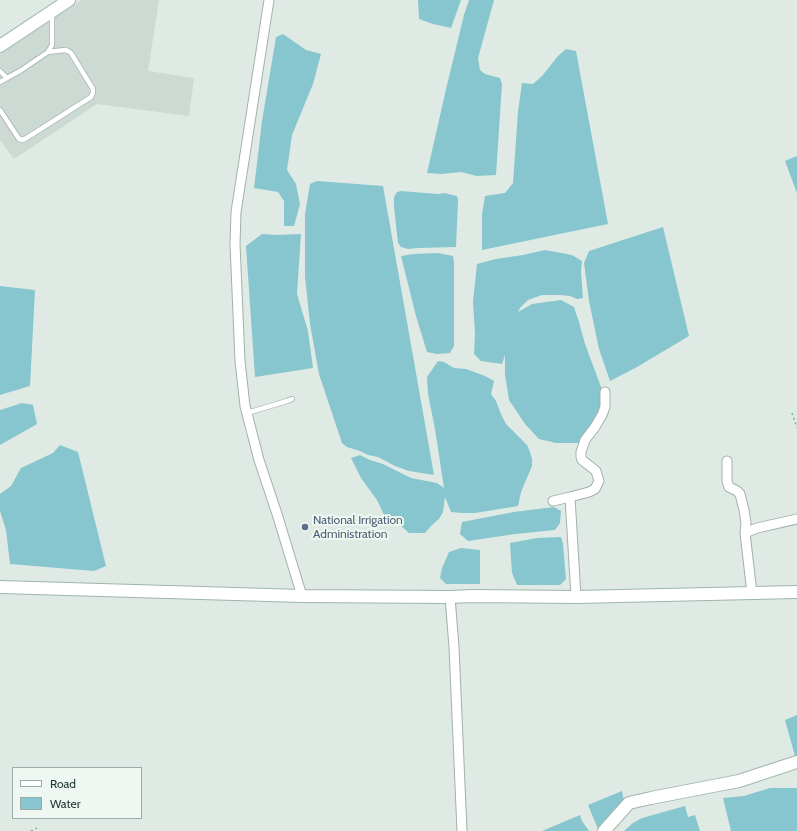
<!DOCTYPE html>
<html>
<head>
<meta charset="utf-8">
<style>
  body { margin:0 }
  #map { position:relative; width:797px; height:831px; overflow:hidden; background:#dfeae4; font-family:Cabin,sans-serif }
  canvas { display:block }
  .legend { position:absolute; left:12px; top:767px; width:130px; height:52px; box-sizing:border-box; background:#eff7f2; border:1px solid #9caba5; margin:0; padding:5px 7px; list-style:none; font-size:12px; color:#203931 }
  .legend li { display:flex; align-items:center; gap:8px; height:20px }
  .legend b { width:20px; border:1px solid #9caba5 }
</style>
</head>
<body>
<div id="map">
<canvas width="797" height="831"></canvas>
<ul class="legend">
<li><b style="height:5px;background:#fff"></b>Road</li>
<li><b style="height:11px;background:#87c6ce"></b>Water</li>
</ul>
</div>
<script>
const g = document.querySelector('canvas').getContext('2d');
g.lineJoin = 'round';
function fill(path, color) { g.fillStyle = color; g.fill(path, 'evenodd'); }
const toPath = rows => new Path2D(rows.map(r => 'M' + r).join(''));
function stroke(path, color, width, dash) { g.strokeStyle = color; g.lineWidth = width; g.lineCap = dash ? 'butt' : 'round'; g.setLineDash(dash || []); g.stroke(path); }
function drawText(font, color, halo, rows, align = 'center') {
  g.font = font + ' Cabin,sans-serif'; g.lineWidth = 4; g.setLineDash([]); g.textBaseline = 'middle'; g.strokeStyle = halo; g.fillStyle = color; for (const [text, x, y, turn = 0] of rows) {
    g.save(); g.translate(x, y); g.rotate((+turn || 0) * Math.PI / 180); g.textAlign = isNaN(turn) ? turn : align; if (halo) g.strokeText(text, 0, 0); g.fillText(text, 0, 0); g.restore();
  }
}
const built = toPath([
  [81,0,159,0,148,71,194,78,189,116,97,104,14,159,0,140,0,54]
]);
const water = toPath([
  [418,0,461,0,451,28,433,24,419,19],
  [469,0,494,0,478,58,480,70,485,74,500,78,502,84,496,175,477,176,461,172,442,174,427,173,447,85,464,15],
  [283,34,306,50,321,54,313,84,292,135,287,170,296,184,300,204,294,226,284,226,284,201,278,192,254,188,262,121,276,37],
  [566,49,576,51,608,224,482,250,482,214,485,196,505,193,513,183,518,112,522,83,533,84,542,76,558,56],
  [797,156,797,193,785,161],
  [317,181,383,186,434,475,409,471,395,466,378,457,368,455,360,451,347,447,342,443,319,374,310,324,305,277,305,214,310,184],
  [401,191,438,194,444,193,457,196,458,200,456,247,418,248,408,249,401,247,398,243,394,207,394,197,397,192],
  [663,227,689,336,637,367,610,381,599,349,589,301,584,263,589,251],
  [262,234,277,235,301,234,297,294,308,331,313,368,255,377,246,246],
  [545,250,572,255,582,261,581,272,583,298,577,299,570,296,560,295,542,295,528,300,520,308,518,312,532,304,561,300,574,307,579,322,585,344,601,387,602,406,594,424,579,443,556,443,539,439,525,424,509,400,505,375,505,355,502,364,481,361,474,354,475,334,473,302,477,264,496,259,523,255],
  [438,253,453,256,454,263,454,346,450,353,437,354,427,352,416,316,401,256,414,254],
  [0,286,35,290,30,386,0,395],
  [438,361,444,362,454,368,466,369,485,376,494,381,491,394,496,401,501,414,506,424,527,445,530,452,532,459,532,466,521,492,518,506,475,513,462,513,451,512,445,497,443,512,439,519,432,525,425,533,409,533,399,524,385,517,377,500,361,478,351,458,360,455,370,460,383,464,411,478,437,483,444,488,435,429,428,394,427,377],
  [22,403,33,405,37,424,0,445,0,410],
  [60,445,78,452,106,566,94,571,10,564,6,530,0,511,0,494,11,486,21,468,53,453],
  [554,507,561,511,560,523,555,530,515,534,468,541,460,534,462,522,514,512],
  [561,537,563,544,566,579,560,585,517,585,512,573,510,543,537,538],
  [461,548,480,550,480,584,446,584,440,578,442,568,449,552],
  [797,715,797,756,795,756,785,720],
  [770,788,797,788,797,831,731,831,723,798,744,796],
  [622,791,624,801,614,809,598,829,588,805],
  [685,806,688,817,695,815,700,831,624,831,633,823,642,818],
  [580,815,582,821,589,831,542,831]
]);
const path = toPath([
  [792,413,797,428],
  [31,831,37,828]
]);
const lane = toPath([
  [0,71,7,78,20,71,48,52,52,45,52,13],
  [0,82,7,78],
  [0,110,19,139,22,140,25,139,91,97,93,93,93,89,71,53,68,51,65,50,48,52],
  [247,413,287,401,292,399]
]);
const street = toPath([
  [269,0,236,212,235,244,240,361,245,406,259,460,277,514,302,596],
  [727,461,727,481,729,487,737,491,740,494,744,510,746,523,745,533,752,593],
  [553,501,570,497],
  [745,533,757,528,797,519],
  [450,597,454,647,462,831],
  [576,597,570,497,589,492,595,489,599,481,596,471,582,460,581,457,581,452,585,440,595,427,602,415,605,407,605,392]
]);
const secondary = toPath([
  [0,46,69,0],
  [0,587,302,596,450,597,472,596,576,597,797,592],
  [604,831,629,803,651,798,739,781,797,762]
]);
const markers = [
  [305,527,4,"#5c6f8a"]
];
const serviceNames = [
  ["National Irrigation",313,520],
  ["Administration",313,534]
];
fill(built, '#cdd9d3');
fill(water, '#87c6ce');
stroke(lane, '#a2b1ab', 6);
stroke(street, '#a2b1ab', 11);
stroke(secondary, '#9eb5ac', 14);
stroke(path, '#80ad9d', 1.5, [2, 3]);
stroke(lane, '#fff', 4.5);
stroke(street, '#fff', 9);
stroke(secondary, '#fff', 12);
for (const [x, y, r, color] of markers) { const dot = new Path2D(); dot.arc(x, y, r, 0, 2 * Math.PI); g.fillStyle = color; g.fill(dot); stroke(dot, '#eff7f2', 1.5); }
drawText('12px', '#4e5e75', '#eff7f2', serviceNames, 'left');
</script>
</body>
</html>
